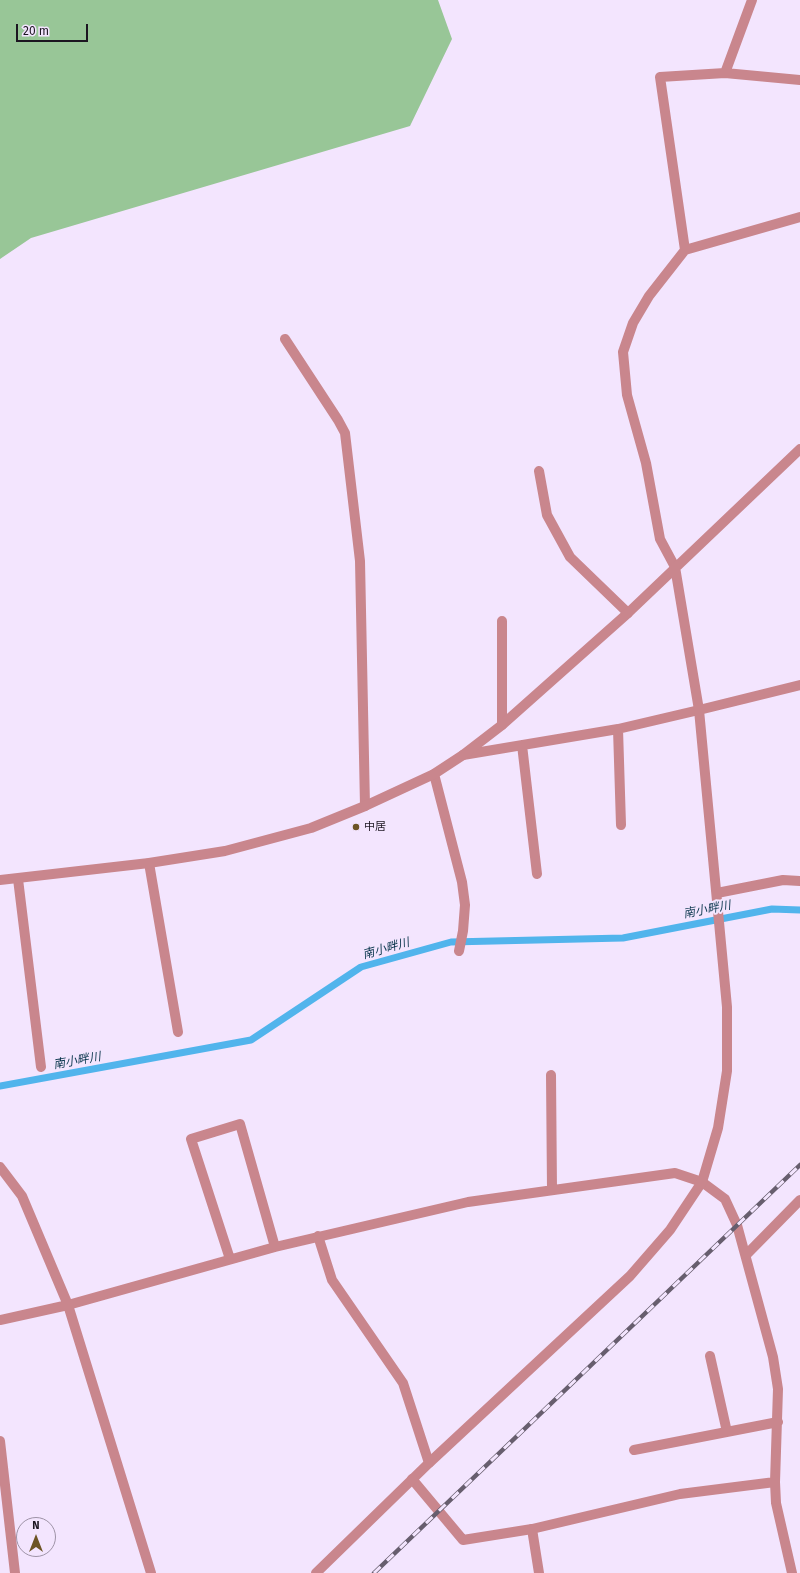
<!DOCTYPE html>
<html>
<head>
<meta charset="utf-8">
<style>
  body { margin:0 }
  #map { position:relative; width:800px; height:1573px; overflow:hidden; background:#f3e5fe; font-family:"Fira Sans",sans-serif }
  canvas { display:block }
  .north { position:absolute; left:16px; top:1517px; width:40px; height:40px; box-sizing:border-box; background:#f3e5fe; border:1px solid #9d92a6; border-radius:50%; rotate:0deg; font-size:11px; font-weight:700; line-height:16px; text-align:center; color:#1c1621 }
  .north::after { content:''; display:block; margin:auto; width:14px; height:18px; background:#6d5425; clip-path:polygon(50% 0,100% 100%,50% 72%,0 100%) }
  .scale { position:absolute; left:16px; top:24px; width:72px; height:18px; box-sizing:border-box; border:2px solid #1c1621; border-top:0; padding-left:5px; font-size:12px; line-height:14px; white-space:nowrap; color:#1c1621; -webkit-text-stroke:3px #f3e5fe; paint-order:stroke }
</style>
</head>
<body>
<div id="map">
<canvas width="800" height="1573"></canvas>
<div class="north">N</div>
<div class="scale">20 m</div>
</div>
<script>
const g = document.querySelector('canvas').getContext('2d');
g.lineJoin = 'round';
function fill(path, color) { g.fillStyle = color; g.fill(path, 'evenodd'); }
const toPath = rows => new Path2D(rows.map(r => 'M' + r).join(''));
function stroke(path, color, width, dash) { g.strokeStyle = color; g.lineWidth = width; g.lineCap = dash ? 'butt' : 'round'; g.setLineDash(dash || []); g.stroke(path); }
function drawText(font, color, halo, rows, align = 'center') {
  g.font = font + ' "Fira Sans","Noto Sans JP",sans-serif'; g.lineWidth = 4; g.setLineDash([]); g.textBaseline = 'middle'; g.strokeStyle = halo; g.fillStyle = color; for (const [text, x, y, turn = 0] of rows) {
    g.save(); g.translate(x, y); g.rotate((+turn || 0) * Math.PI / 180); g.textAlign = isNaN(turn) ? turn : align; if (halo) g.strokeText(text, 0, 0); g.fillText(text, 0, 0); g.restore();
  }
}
const green = toPath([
  [0,0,438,0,452,39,410,126,31,238,0,259]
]);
const stream = toPath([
  [0,1086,251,1040,361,967,451,942,623,938,772,909,800,910]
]);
const service = toPath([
  [412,1479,463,1540,532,1529]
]);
const minor = toPath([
  [725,73,752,0],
  [685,250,800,217],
  [285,339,338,420,345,433,360,561,365,806],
  [539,471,547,515,570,557,628,613],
  [675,567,660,539,646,463,627,395,623,352,633,323,649,296,685,250,660,77,725,73,800,80],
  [502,725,502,621],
  [618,729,621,825],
  [522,745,537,874],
  [463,755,618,729,699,710],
  [434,774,462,882,465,905,463,931,459,951],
  [149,863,178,1032],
  [18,879,41,1067],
  [717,893,783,880,800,881],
  [551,1075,552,1190],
  [0,1167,22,1196,68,1305,151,1573],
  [318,1236,332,1280,403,1383,429,1463],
  [746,1255,800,1200],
  [230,1259,191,1139,240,1124,275,1247],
  [0,1320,68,1305,275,1247,468,1202,675,1173,702,1182,725,1199,737,1225,773,1357,778,1389,775,1482,776,1503,792,1573],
  [710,1356,727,1432],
  [0,1441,15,1573],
  [634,1450,778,1422],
  [539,1573,532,1529,680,1494,775,1482]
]);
const tertiary = toPath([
  [699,710,800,685],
  [0,880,149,863,225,851,311,828,365,806,434,774,463,755,502,725,628,613,800,449],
  [316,1573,429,1463,630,1276,670,1230,702,1182,718,1128,727,1071,727,1007,699,710,675,567]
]);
const rail = toPath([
  [374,1573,800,1165]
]);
const markers = [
  [356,827,4,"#6d5425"]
];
const poiNames = [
  ["中居",364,827]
];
const waterNames = [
  ["南小畔川",707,910,-11],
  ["南小畔川",386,949,-16],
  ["南小畔川",77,1061,-10]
];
fill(green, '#98c697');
stroke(stream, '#51b4ec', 7);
stroke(service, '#c9868d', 10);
stroke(minor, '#c9868d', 10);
stroke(tertiary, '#c9868d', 10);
stroke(rail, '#675e6e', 4.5);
stroke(rail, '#f3e5fe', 3, [9]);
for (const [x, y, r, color] of markers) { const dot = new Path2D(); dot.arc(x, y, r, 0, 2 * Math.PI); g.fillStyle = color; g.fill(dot); stroke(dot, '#f3e5fe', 1.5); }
drawText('11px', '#1c1621', '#f3e5fe', poiNames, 'left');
drawText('italic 12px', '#0a364d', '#f3e5fe', waterNames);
</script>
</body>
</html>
